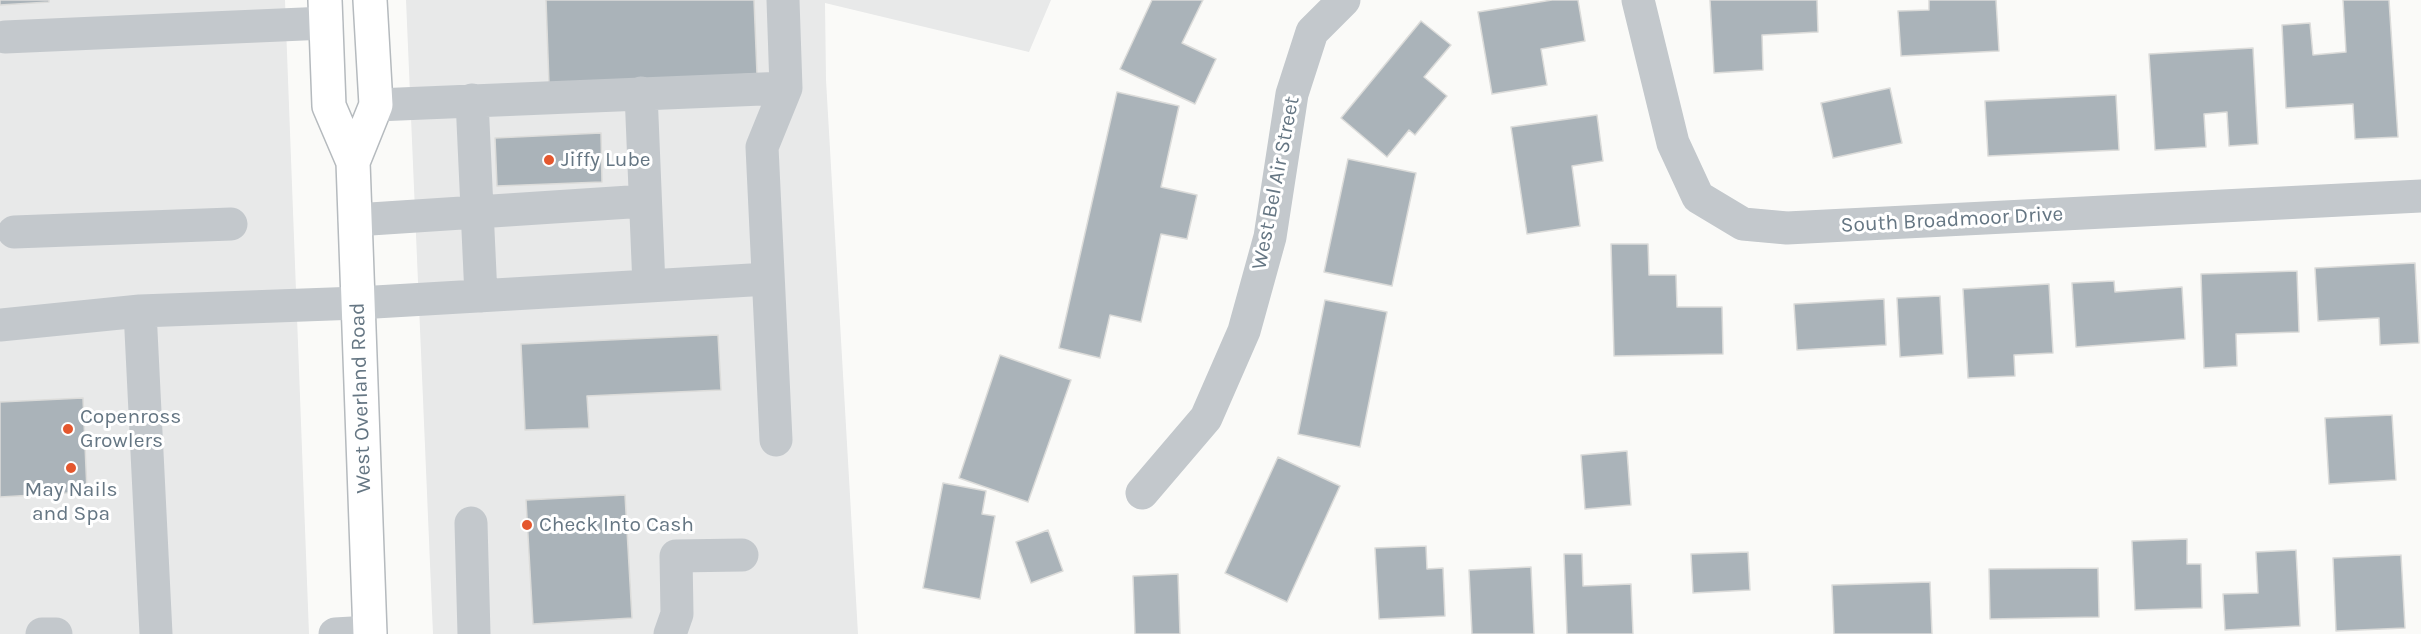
<!DOCTYPE html>
<html>
<head>
<meta charset="utf-8">
<style>
  body { margin:0 }
  canvas { display:block; background:#fafaf8 }
</style>
</head>
<body>
<canvas width="2421" height="634"></canvas>
<script>
const g = document.querySelector('canvas').getContext('2d');
g.lineJoin = 'round';
function fill(path, color) { g.fillStyle = color; g.fill(path, 'evenodd'); }
const toPath = rows => new Path2D(rows.map(r => 'M' + r).join(''));
function stroke(path, color, width, dash) { g.strokeStyle = color; g.lineWidth = width; g.lineCap = dash ? 'butt' : 'round'; g.setLineDash(dash || []); g.stroke(path); }
function drawText(font, color, halo, rows, align = 'center') {
  g.font = font + ' Karla,sans-serif'; g.lineWidth = 6; g.setLineDash([]); g.textBaseline = 'middle'; g.strokeStyle = halo; g.fillStyle = color; for (const [text, x, y, turn = 0] of rows) {
    g.save(); g.translate(x, y); g.rotate((+turn || 0) * Math.PI / 180); g.textAlign = isNaN(turn) ? turn : align; if (halo) g.strokeText(text, 0, 0); g.fillText(text, 0, 0); g.restore();
  }
}
const built = toPath([
  [0,0,285,0,309,634,0,634],
  [406,0,1051,0,1029,52,825,3,826,80,858,634,433,634]
]);
const building = toPath([
  [0,0,49,0,49,2,0,5,0,0],
  [546,0,754,0,757,74,549,84,546,0],
  [1152,0,1203,0,1182,43,1216,59,1195,104,1120,69,1152,0],
  [1552,0,1578,0,1585,41,1541,49,1547,85,1492,94,1478,12,1552,0],
  [1710,0,1817,0,1818,32,1762,35,1763,70,1714,73,1710,0],
  [1929,0,1996,0,1999,51,1901,56,1898,11,1929,10,1929,0],
  [2343,0,2389,0,2398,137,2355,139,2353,104,2286,108,2282,25,2310,23,2313,55,2346,52,2343,0],
  [1421,21,1451,45,1424,77,1447,96,1415,135,1409,130,1387,157,1341,118,1421,21],
  [2253,48,2258,144,2229,146,2227,112,2204,114,2206,147,2155,150,2149,54,2253,48],
  [1890,88,1902,143,1833,158,1821,103,1890,88],
  [1117,92,1179,106,1161,187,1197,195,1187,239,1161,234,1141,322,1110,315,1100,358,1059,348,1117,92],
  [2116,95,2119,150,1988,156,1985,101,2116,95],
  [1597,115,1603,161,1572,166,1580,226,1527,234,1511,127,1597,115],
  [601,133,602,182,497,186,495,138,601,133],
  [1348,159,1416,173,1392,286,1324,272,1348,159],
  [1611,244,1648,244,1649,275,1676,275,1677,307,1722,307,1723,354,1614,356,1611,244],
  [2415,263,2419,343,2380,345,2379,318,2318,321,2315,268,2415,263],
  [2297,271,2299,332,2236,334,2237,366,2204,368,2201,274,2297,271],
  [2114,281,2115,292,2182,287,2185,339,2076,347,2072,283,2114,281],
  [2049,284,2053,353,2014,355,2015,376,1968,378,1963,289,2049,284],
  [1940,296,1943,354,1900,357,1897,298,1940,296],
  [1884,299,1886,345,1797,350,1794,304,1884,299],
  [1325,300,1387,312,1360,447,1298,434,1325,300],
  [718,335,721,390,587,396,589,428,525,430,521,344,718,335],
  [1000,355,1071,380,1028,502,959,478,1000,355],
  [83,398,87,492,0,497,0,402,83,398],
  [2392,415,2396,480,2329,484,2325,418,2392,415],
  [1627,451,1631,505,1585,509,1581,455,1627,451],
  [1278,457,1340,486,1287,602,1225,573,1278,457],
  [943,483,986,491,982,514,995,516,980,599,923,588,943,483],
  [625,495,632,618,533,624,526,500,625,495],
  [1048,530,1063,571,1031,583,1016,542,1048,530],
  [2187,539,2187,564,2201,564,2202,608,2135,610,2132,541,2187,539],
  [1426,546,1427,569,1443,568,1445,616,1379,619,1375,548,1426,546],
  [2296,550,2300,626,2225,630,2223,594,2258,593,2256,552,2296,550],
  [1748,552,1750,590,1693,593,1691,554,1748,552],
  [1564,554,1582,554,1583,586,1631,584,1633,634,1567,634,1564,554],
  [2401,555,2405,628,2336,631,2333,558,2401,555],
  [1531,567,1534,634,1472,634,1469,570,1531,567],
  [2098,568,2099,617,1990,619,1989,569,2098,568],
  [1178,574,1180,634,1135,634,1133,576,1178,574],
  [1930,582,1932,634,1834,634,1832,585,1930,582]
]);
const minor = toPath([
  [1638,0,1673,143,1698,197,1743,224,1787,228,2421,196],
  [5,37,326,23],
  [641,93,649,286],
  [472,100,481,296],
  [376,105,786,88],
  [355,220,645,201],
  [14,232,231,224],
  [140,311,156,634],
  [0,325,140,311,358,303,768,279],
  [776,440,762,147,786,88,783,0],
  [1142,493,1206,418,1244,331,1270,237,1292,94,1312,32,1344,0],
  [471,523,474,634],
  [42,634,56,634],
  [335,634,370,632],
  [670,634,677,614,676,556,742,555]
]);
const major = toPath([
  [325,0,329,106,353,162,370,634],
  [353,162,376,105,370,0]
]);
const markers = [
  [549,160,6,"#e4572e"],
  [68,429,6,"#e4572e"],
  [71,468,6,"#e4572e"],
  [527,525,6,"#e4572e"]
];
const poiNames = [
  ["Jiffy Lube",561,160],
  ["Copenross",80,417],
  ["Growlers",80,441],
  ["May Nails",71,490,"center"],
  ["and Spa",71,514,"center"],
  ["Check Into Cash",539,525]
];
const streetNames = [
  ["West Bel Air Street",1276,183,-79],
  ["South Broadmoor Drive",1952,220,-3],
  ["West Overland Road",361,398,-92]
];
fill(built, '#e8e9e9');
fill(building, '#aab3b9');
stroke(building, '#dcdcda', 1.5);
stroke(major, '#b5babe', 36);
stroke(minor, '#c3c8cc', 33);
stroke(major, '#fff', 33);
for (const [x, y, r, color] of markers) { const dot = new Path2D(); dot.arc(x, y, r, 0, 2 * Math.PI); g.fillStyle = color; g.fill(dot); stroke(dot, '#fff', 2); }
drawText('21px', '#657683', '#fff', poiNames, 'left');
drawText('21px', '#657683', '#fff', streetNames);
</script>
</body>
</html>
